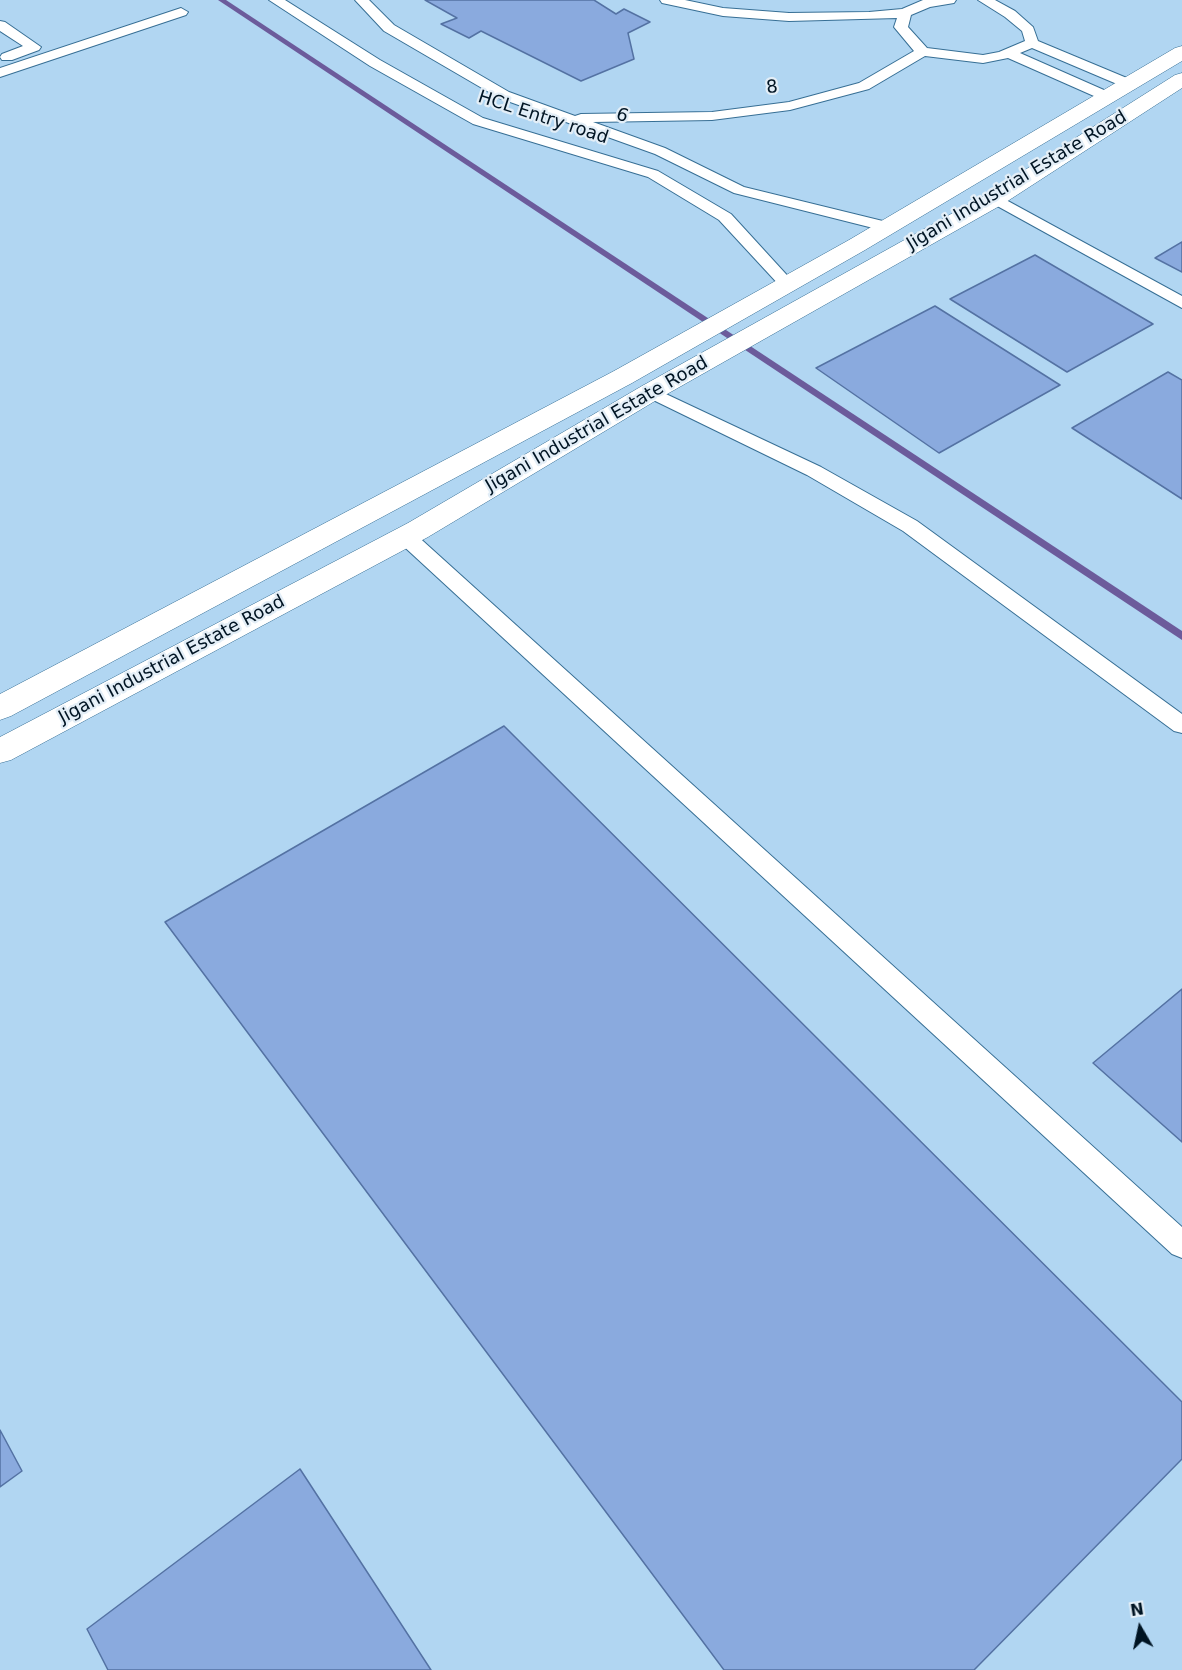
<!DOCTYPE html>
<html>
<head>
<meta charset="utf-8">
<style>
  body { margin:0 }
  #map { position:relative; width:1182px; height:1670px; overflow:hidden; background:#c2e5ff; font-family:"DejaVu Sans",sans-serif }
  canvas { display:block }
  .north { position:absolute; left:1110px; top:1598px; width:60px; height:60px; -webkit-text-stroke:4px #e3eef7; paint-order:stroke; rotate:351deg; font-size:16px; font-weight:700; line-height:24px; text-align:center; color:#001423 }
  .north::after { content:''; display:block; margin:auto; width:21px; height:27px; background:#001423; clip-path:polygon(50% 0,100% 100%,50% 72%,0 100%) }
</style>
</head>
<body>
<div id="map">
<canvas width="1182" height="1670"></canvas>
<div class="north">N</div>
</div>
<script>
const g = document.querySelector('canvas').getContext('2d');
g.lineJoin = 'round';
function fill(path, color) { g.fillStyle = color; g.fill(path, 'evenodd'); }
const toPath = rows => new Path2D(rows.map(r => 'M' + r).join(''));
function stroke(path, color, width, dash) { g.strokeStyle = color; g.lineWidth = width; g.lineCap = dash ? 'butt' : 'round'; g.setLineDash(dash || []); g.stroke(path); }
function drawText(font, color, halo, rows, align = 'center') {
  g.font = font + ' "DejaVu Sans",sans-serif'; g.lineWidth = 4.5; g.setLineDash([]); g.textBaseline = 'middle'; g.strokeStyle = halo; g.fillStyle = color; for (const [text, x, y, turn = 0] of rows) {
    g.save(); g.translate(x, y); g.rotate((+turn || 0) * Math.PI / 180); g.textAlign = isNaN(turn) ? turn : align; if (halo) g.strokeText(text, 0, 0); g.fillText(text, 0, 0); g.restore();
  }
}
const built = toPath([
  [0,0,1182,0,1182,1670,0,1670]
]);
const stream = toPath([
  [218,0,226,0,1182,631,1182,640,218,0]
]);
const building = toPath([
  [425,0,594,0,616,14,624,9,650,22,628,33,634,59,581,81,481,31,469,38,441,24,457,18,425,0],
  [1182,242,1182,272,1155,258,1182,242],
  [1035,255,1153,324,1067,372,950,299,1035,255],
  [935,306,1060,385,939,453,816,368,935,306],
  [1168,372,1182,380,1182,499,1072,428,1168,372],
  [504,726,1182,1402,1182,1459,974,1670,724,1670,165,922,504,726],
  [1182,989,1182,1142,1093,1063,1182,989],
  [0,1430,22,1471,0,1487,0,1430],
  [300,1469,431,1670,108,1670,87,1629,300,1469]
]);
const service = toPath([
  [269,0,285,0,380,60,483,118,658,171,731,214,795,284,787,289,781,287,719,220,648,177,473,124,370,66,269,0],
  [355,0,369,0,394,25,509,92,575,116,581,114,712,112,789,102,859,83,914,51,894,27,897,18,789,21,723,16,662,3,660,0,685,0,723,8,789,13,869,12,902,9,923,0,956,0,954,3,930,7,911,15,908,27,927,48,983,55,999,52,1025,41,1022,31,1005,17,978,0,995,0,1015,11,1033,27,1038,41,1134,81,1136,84,1129,88,1124,87,1032,48,1020,53,1113,94,1115,97,1113,100,1103,100,1008,58,983,63,925,56,869,89,790,110,712,120,593,122,665,148,744,187,895,224,897,227,895,230,889,232,734,193,655,154,499,98,384,31,355,0],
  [181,8,188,12,186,15,0,77,0,68,181,8],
  [0,21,5,22,41,47,39,50,12,60,2,60,0,57,2,54,23,46,0,31,0,21],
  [995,194,1182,296,1182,308,990,202,987,199,995,194],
  [651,387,821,467,917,521,1182,714,1182,733,1174,731,903,531,807,475,645,396,642,392,645,388,651,387],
  [406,530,413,532,1182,1227,1182,1258,1172,1254,399,542,396,537,399,532,406,530]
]);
const secondary = toPath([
  [1182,46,1182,61,865,250,632,383,11,716,0,720,0,694,614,371,849,240,1175,48,1182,46],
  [1182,73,1182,88,1003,204,660,398,428,537,11,760,0,763,0,737,408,523,642,386,987,194,1175,75,1182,73]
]);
const farStreetnames = [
  ["8",772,88,-7],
  ["6",622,116,20],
  ["HCL Entry road",543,118,18],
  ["Jigani Industrial Estate Road",1017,181,-31],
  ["Jigani Industrial Estate Road",597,425,-30],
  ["Jigani Industrial Estate Road",172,660,-28]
];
fill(built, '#b1d6f2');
fill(stream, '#6c5b9b');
fill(building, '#8aaade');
stroke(building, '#5472a3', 1.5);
stroke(service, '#376f95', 2);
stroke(secondary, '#376f95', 1);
fill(service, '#fff');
fill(secondary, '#fff');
drawText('18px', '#001423', '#e3eef7', farStreetnames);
</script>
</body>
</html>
